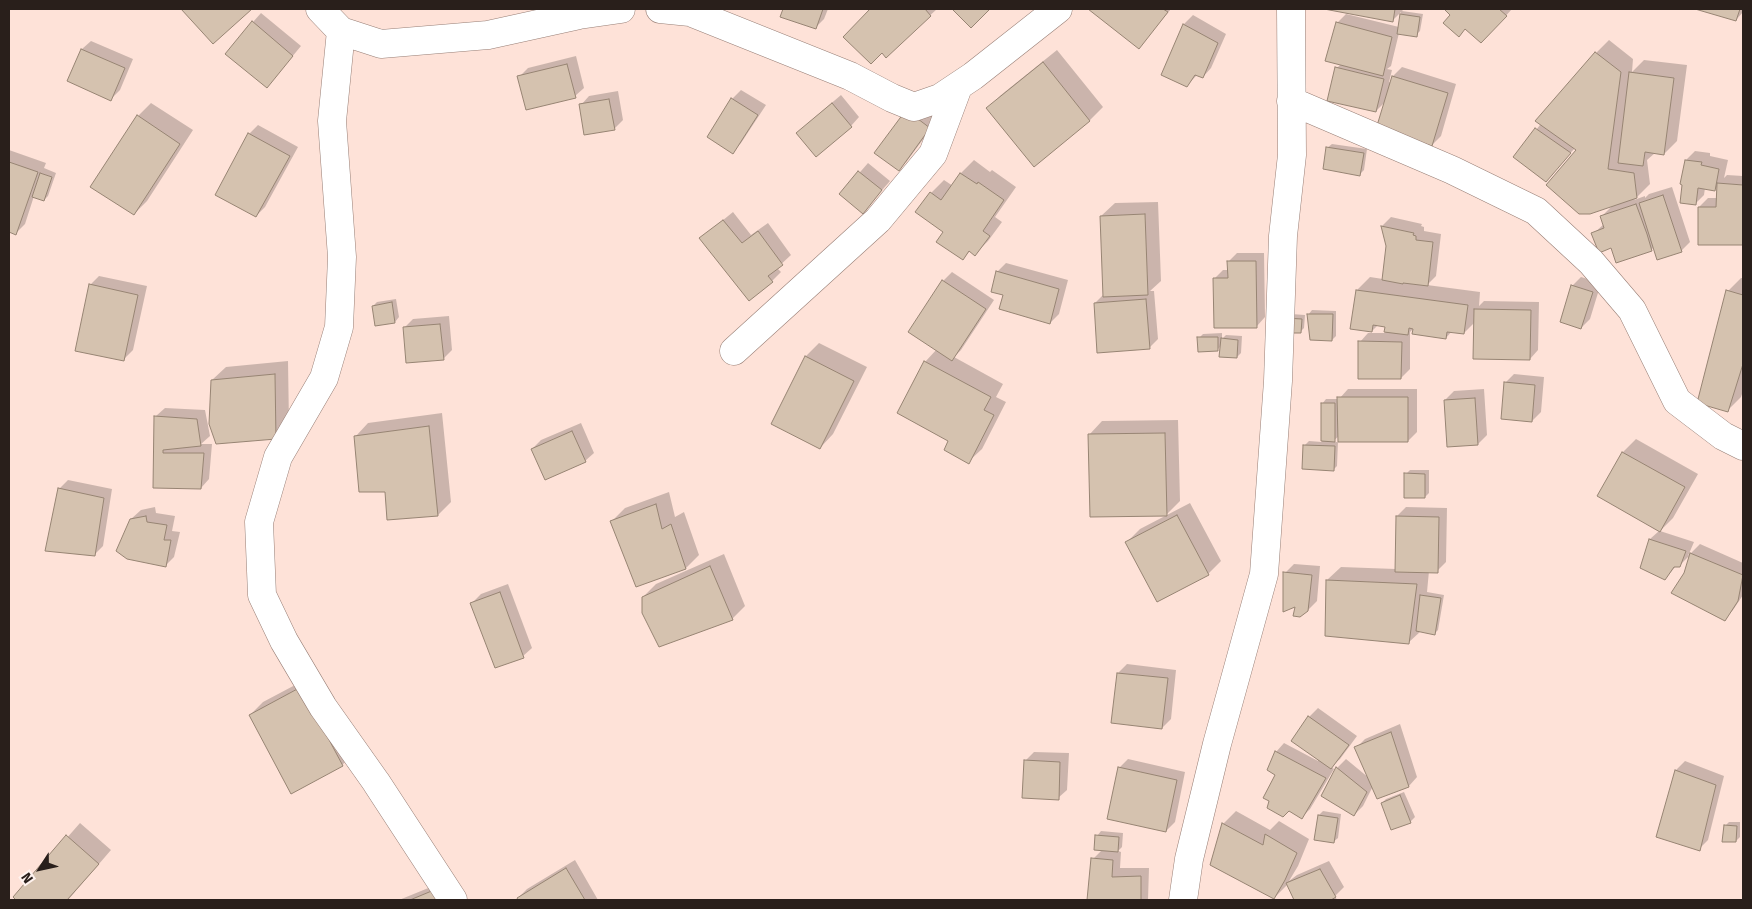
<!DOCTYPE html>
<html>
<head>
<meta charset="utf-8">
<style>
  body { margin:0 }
  #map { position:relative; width:1752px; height:909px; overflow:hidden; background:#fee2d8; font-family:"Fira Sans",sans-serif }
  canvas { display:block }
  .frame { position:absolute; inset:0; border:10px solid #291f1b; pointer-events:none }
  .north { position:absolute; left:15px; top:844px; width:50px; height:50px; -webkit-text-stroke:4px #fff3ef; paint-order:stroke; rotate:235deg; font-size:14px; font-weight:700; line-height:20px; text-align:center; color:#291f1b }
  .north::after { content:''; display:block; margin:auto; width:18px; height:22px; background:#291f1b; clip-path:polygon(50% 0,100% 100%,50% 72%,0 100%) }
</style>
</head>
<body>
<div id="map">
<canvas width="1752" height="909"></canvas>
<div class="frame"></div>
<div class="north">N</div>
</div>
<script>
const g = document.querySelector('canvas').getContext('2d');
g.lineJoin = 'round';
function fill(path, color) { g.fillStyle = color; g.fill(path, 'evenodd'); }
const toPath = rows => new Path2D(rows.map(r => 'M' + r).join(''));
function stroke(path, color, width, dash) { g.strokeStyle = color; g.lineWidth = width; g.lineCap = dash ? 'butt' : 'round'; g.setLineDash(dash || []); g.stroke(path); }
const shadow = toPath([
  [183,9,251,9,213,43],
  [784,9,828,9,824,19,815,28,782,16],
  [872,9,937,9,886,56,882,51,845,37],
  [1090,9,1171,9,1139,47],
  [1331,9,1404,9,1402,11,1423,14,1420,31,1416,35,1399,33,1391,66,1387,69,1392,70,1389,82,1391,83,1393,76,1402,67,1456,84,1441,136,1432,145,1386,101,1376,111,1337,68,1341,64,1337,23,1346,14,1399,27,1401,12,1392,21],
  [1446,9,1512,9,1490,33,1452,15],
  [1700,9,1743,9,1743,12,1736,20],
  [261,13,301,46,267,87,253,22],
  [1193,15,1226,34,1211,68,1203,77,1197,75,1187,85,1163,75,1184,24],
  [1609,40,1633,59,1632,72,1644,60,1687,65,1677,141,1664,154,1655,153,1647,160,1650,184,1634,200,1645,196,1645,198,1649,194,1672,187,1690,242,1681,251,1654,247,1651,250,1611,247,1593,234,1604,224,1601,217,1613,205,1578,150,1575,148,1554,171,1515,157,1596,53],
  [91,41,133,59,120,90,111,99,69,81,82,49],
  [1057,50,1103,107,1090,120,1034,165,988,108,1001,95],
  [576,56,584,88,575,96,519,77,528,68],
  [741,90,766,105,741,143,732,152,708,136,732,99],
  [618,91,623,120,614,129,581,105,589,96],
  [841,95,859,117,851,126,807,124],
  [916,102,938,119,907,161,898,170],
  [151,103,193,130,147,201,134,214,138,116],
  [258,125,298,147,265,207,256,216,249,134],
  [1332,144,1367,149,1364,170,1360,174,1327,148],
  [9,150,46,163,44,168,56,173,48,196,44,200,34,196,25,224,16,233,9,231],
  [1695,151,1710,153,1710,156,1728,160,1724,178,1727,175,1743,176,1743,244,1699,244,1699,207,1708,198,1718,198,1718,186,1714,190,1705,188,1704,195,1695,204,1686,160],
  [974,160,990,172,992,170,1016,187,995,217,1002,222,988,241,975,254,970,251,963,258,945,232,931,193,944,180,953,186,961,173],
  [868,163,890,181,863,212,841,194],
  [1158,202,1161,281,1150,291,1154,291,1158,339,1149,348,1095,303,1104,294,1101,216,1115,203],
  [733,212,751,235,768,223,791,255,777,268,781,272,772,281,701,238],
  [1391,217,1422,224,1421,226,1424,227,1424,231,1441,234,1436,276,1427,285,1480,292,1479,306,1484,301,1539,302,1538,350,1530,359,1475,322,1464,333,1452,331,1446,338,1414,328,1410,332,1410,369,1401,378,1360,342,1368,333,1385,333,1387,326,1378,325,1372,331,1357,290,1370,277,1383,279,1388,246,1382,226],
  [1237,253,1264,253,1265,317,1257,326,1214,279,1223,270,1229,270,1228,262],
  [1006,263,1068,280,1059,314,1050,323,997,272],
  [952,272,994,300,961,350,954,357,1003,384,996,397,1006,402,982,449,968,462,950,441,925,362,937,349,910,331,943,281],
  [99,276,147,286,133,350,124,359,90,285],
  [1581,277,1601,283,1590,319,1581,328,1572,286],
  [1741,278,1743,278,1743,391,1741,397,1728,410,1728,291],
  [396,299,399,317,395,322,376,325,373,306,377,302],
  [1312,310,1336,311,1336,336,1332,340,1308,315],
  [1291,314,1305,315,1304,328,1300,332],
  [449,316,452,350,443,359,404,328,413,319],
  [1222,333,1222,339,1226,335,1242,336,1241,353,1237,357,1221,346,1218,349,1199,338,1203,334],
  [819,343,867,367,833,434,820,448,773,423,806,356],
  [288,361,289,424,276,437,212,380,226,367],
  [1514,374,1544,377,1541,412,1532,421,1505,383],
  [1348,389,1417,389,1417,432,1408,441,1339,436,1332,442,1338,442,1337,466,1333,470,1305,445,1309,441,1322,442,1322,404,1326,399,1339,399],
  [1484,389,1487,435,1478,444,1445,400,1454,391],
  [165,408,205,410,210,436,201,444,212,444,209,479,201,488,154,486,156,416],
  [442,413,451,502,438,515,355,437,368,423],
  [1178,420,1180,501,1167,514,1089,435,1102,421],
  [581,423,594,453,585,461,532,449,541,440],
  [1636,439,1698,474,1673,518,1660,531,1694,542,1688,556,1700,544,1743,563,1743,595,1733,610,1724,619,1685,574,1692,553,1679,566,1676,566,1665,579,1650,539,1659,531,1599,496,1623,452],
  [1410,470,1429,470,1429,493,1425,497,1406,474],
  [68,480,112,489,103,546,94,555,59,489],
  [669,492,675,517,684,512,699,555,686,568,636,585,612,521,625,508],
  [1190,503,1221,561,1208,574,1127,542,1140,529],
  [155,507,156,513,175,516,172,531,180,532,174,557,165,566,131,519,141,510],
  [1406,507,1447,508,1446,562,1437,571,1429,571,1427,592,1444,595,1438,630,1434,634,1421,631,1408,643,1327,580,1341,567,1396,569,1397,516],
  [724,554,745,606,732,619,643,597,656,584],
  [1294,564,1320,566,1317,601,1308,610,1296,605,1285,573],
  [508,584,532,648,523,656,496,667,472,603,481,594],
  [1127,664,1176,670,1171,719,1162,728,1118,673],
  [314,675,356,752,342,765,250,715,263,702],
  [1318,708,1357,736,1340,759,1331,767,1334,769,1310,809,1302,817,1277,774,1276,752,1284,743,1318,761,1309,717],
  [1400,724,1417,777,1409,786,1373,786,1363,806,1354,815,1323,795,1337,768,1346,759,1369,778,1356,748,1365,739],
  [1034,752,1069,753,1067,790,1058,798,1025,761],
  [1128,759,1185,772,1175,822,1166,831,1119,768],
  [1685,761,1724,776,1708,840,1699,849,1676,770],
  [1404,792,1415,817,1410,822,1382,803,1386,799],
  [1236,811,1270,830,1279,821,1309,839,1298,866,1289,881,1297,875,1329,861,1344,887,1335,896,1337,900,1296,900,1288,884,1274,898,1223,824],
  [1323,811,1341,814,1338,838,1333,842,1319,815],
  [1729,822,1740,822,1740,837,1736,841,1725,826],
  [80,823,111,850,68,900,18,900,15,897],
  [1101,831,1123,833,1122,847,1118,851,1121,852,1120,868,1149,868,1148,900,1089,900,1093,859,1102,850,1097,836],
  [575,860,598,900,520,900,518,898,527,889],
  [443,882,450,900,399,900]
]);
const building = toPath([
  [181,9,252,9,213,44,181,9],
  [783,9,823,9,816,29,780,17,783,9],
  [870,9,925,9,931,16,886,58,882,53,871,64,843,37,870,9],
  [952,9,990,9,971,28,952,9],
  [1088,9,1163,9,1168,12,1139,49,1088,9],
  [1324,9,1395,9,1393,22,1324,9],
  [1444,9,1499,9,1507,16,1481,43,1465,29,1459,37,1443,23,1450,15,1444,9],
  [1695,9,1740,9,1736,21,1695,9],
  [1400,14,1420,17,1417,37,1397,34,1400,14],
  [252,21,293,56,267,88,225,54,252,21],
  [1336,22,1392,37,1383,76,1325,61,1336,22],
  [1183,24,1218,43,1203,78,1195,75,1187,87,1161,75,1183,24],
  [81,49,125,68,111,101,67,81,81,49],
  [1595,52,1621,72,1608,169,1634,173,1637,198,1590,214,1579,214,1546,185,1576,150,1535,121,1595,52],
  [1043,62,1090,121,1034,167,986,108,1043,62],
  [567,64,576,98,526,110,517,76,567,64],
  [1335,67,1384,79,1376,112,1327,101,1335,67],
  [1629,72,1674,78,1664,155,1645,152,1643,166,1618,163,1629,72],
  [1392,76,1448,93,1432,146,1376,129,1392,76],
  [731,98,758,115,733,154,707,137,731,98],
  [609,99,615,130,584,135,579,104,609,99],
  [832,103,852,127,816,157,796,133,832,103],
  [906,110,930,128,899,171,874,153,906,110],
  [137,115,180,144,134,215,90,187,137,115],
  [1535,128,1571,153,1546,182,1513,157,1535,128],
  [248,133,290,156,256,217,215,195,248,133],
  [1326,147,1364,153,1360,176,1323,169,1326,147],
  [1685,160,1702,162,1701,165,1719,169,1715,191,1698,188,1696,205,1680,203,1682,185,1680,184,1685,160],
  [9,162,38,172,16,235,9,232,9,162],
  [858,171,882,190,863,214,839,194,858,171],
  [40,173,52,177,44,201,32,197,40,173],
  [960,173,977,184,978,182,1004,200,983,231,990,236,975,256,969,251,963,260,936,242,943,232,915,212,930,192,941,200,960,173],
  [1717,183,1743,185,1743,245,1698,245,1698,207,1716,207,1717,183],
  [1663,195,1682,252,1657,260,1639,203,1663,195],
  [1636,204,1647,234,1652,251,1616,263,1611,248,1599,253,1591,233,1604,228,1600,216,1636,204],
  [1145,214,1148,295,1103,297,1100,216,1145,214],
  [723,220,742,243,758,231,783,265,768,276,773,282,749,301,699,238,723,220],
  [1381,226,1414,233,1413,235,1416,236,1416,240,1433,242,1428,286,1403,283,1403,284,1382,280,1386,246,1381,226],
  [1227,261,1256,261,1257,328,1214,328,1213,278,1228,278,1227,261],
  [996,271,1059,289,1050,324,999,309,1003,295,991,292,996,271],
  [942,280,986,309,952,361,908,332,942,280],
  [89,284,138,295,124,361,75,351,89,284],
  [1571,285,1593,292,1581,329,1560,322,1571,285],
  [1356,290,1468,305,1464,334,1447,332,1446,339,1412,334,1413,329,1409,328,1408,335,1384,332,1385,327,1373,325,1372,332,1350,329,1356,290],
  [1726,290,1743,295,1743,364,1728,412,1697,403,1726,290],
  [1146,299,1150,349,1097,353,1094,303,1146,299],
  [392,302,395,323,375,326,372,306,392,302],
  [1474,309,1531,310,1530,360,1473,359,1474,309],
  [1307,314,1333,314,1332,341,1310,340,1307,314],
  [1285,318,1302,319,1301,333,1285,333,1285,318],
  [440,324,444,360,406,363,403,327,440,324],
  [1197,337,1218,337,1218,351,1198,352,1197,337],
  [1221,338,1238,340,1237,358,1219,357,1221,338],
  [1358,341,1402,342,1401,379,1358,379,1358,341],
  [805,356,854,381,820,449,771,424,805,356],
  [924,361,991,397,984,410,994,415,969,464,944,450,948,441,897,413,924,361],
  [275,374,276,439,216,444,209,424,211,380,275,374],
  [1504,382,1535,385,1532,422,1501,419,1504,382],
  [1337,397,1408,397,1408,442,1338,442,1337,397],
  [1475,398,1478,445,1447,447,1444,400,1475,398],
  [1321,403,1335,403,1335,442,1321,441,1321,403],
  [154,416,197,419,201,446,163,450,163,453,204,453,201,489,153,488,154,416],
  [429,426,438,516,387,520,385,492,359,492,354,436,429,426],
  [572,431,586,462,545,480,531,449,572,431],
  [1165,433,1167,516,1090,517,1088,434,1165,433],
  [1303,445,1335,446,1334,471,1302,469,1303,445],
  [1622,452,1685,487,1660,532,1597,496,1622,452],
  [1404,473,1425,474,1425,498,1404,498,1404,473],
  [58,488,104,498,95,556,45,551,58,488],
  [656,504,662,529,671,524,686,569,636,587,610,521,656,504],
  [1177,515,1209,575,1157,602,1125,542,1177,515],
  [146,516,147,522,167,525,164,540,171,540,166,567,127,559,116,551,130,519,146,516],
  [1396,516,1439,517,1438,573,1395,572,1396,516],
  [1649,539,1686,551,1680,567,1674,567,1665,580,1640,568,1649,539],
  [1690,553,1743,575,1738,601,1725,621,1671,593,1684,573,1690,553],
  [710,566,733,620,659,647,642,613,642,597,710,566],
  [1283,572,1312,575,1308,611,1300,617,1293,616,1295,607,1283,612,1283,572],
  [1326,580,1417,584,1409,644,1325,636,1326,580],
  [500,592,524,658,495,668,470,603,500,592],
  [1420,595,1441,598,1435,635,1416,631,1420,595],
  [1117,673,1168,678,1162,729,1111,723,1117,673],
  [301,687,343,766,291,794,249,715,301,687],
  [1308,716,1349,745,1331,769,1291,741,1308,716],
  [1391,732,1409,787,1377,799,1354,747,1391,732],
  [1275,751,1326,778,1302,819,1289,811,1283,817,1267,808,1269,801,1263,798,1275,775,1267,770,1275,751],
  [1024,760,1060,762,1059,800,1022,798,1024,760],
  [1118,767,1177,780,1166,832,1107,819,1118,767],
  [1336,767,1367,792,1354,816,1321,796,1336,767],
  [1675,770,1716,785,1700,851,1656,837,1675,770],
  [1400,795,1411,823,1391,830,1381,803,1400,795],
  [1318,815,1338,818,1334,843,1314,840,1318,815],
  [1222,823,1263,845,1265,834,1297,853,1285,880,1274,899,1210,865,1222,823],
  [1724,825,1737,826,1736,842,1722,842,1724,825],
  [66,835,99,864,67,900,16,900,13,897,66,835],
  [1095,835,1119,837,1118,852,1094,850,1095,835],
  [1091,858,1113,860,1112,877,1141,876,1141,900,1087,900,1091,858],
  [566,868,585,900,518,900,517,898,566,868],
  [1320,869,1336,897,1331,900,1294,900,1286,883,1320,869],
  [434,890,438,900,410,900,434,890]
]);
const minor = toPath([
  [320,9,341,31,381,44,488,35,579,15,621,9],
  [660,9,690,12,850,76,892,98,914,107,940,98,973,76,1058,9],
  [341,31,332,121,342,257,339,327,324,378,278,457,259,522,262,595,284,641,323,707,376,782,453,900],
  [1291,101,1452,170,1536,211,1591,262,1632,310,1677,401,1723,436,1743,446],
  [734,351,878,220,933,154,958,87],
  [1183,900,1189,859,1217,744,1264,574,1278,381,1283,236,1292,155,1291,9]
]);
fill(shadow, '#0003');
fill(building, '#d5c2af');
stroke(building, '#978473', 1);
stroke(minor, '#977e75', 29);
stroke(minor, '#fff', 28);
</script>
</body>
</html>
